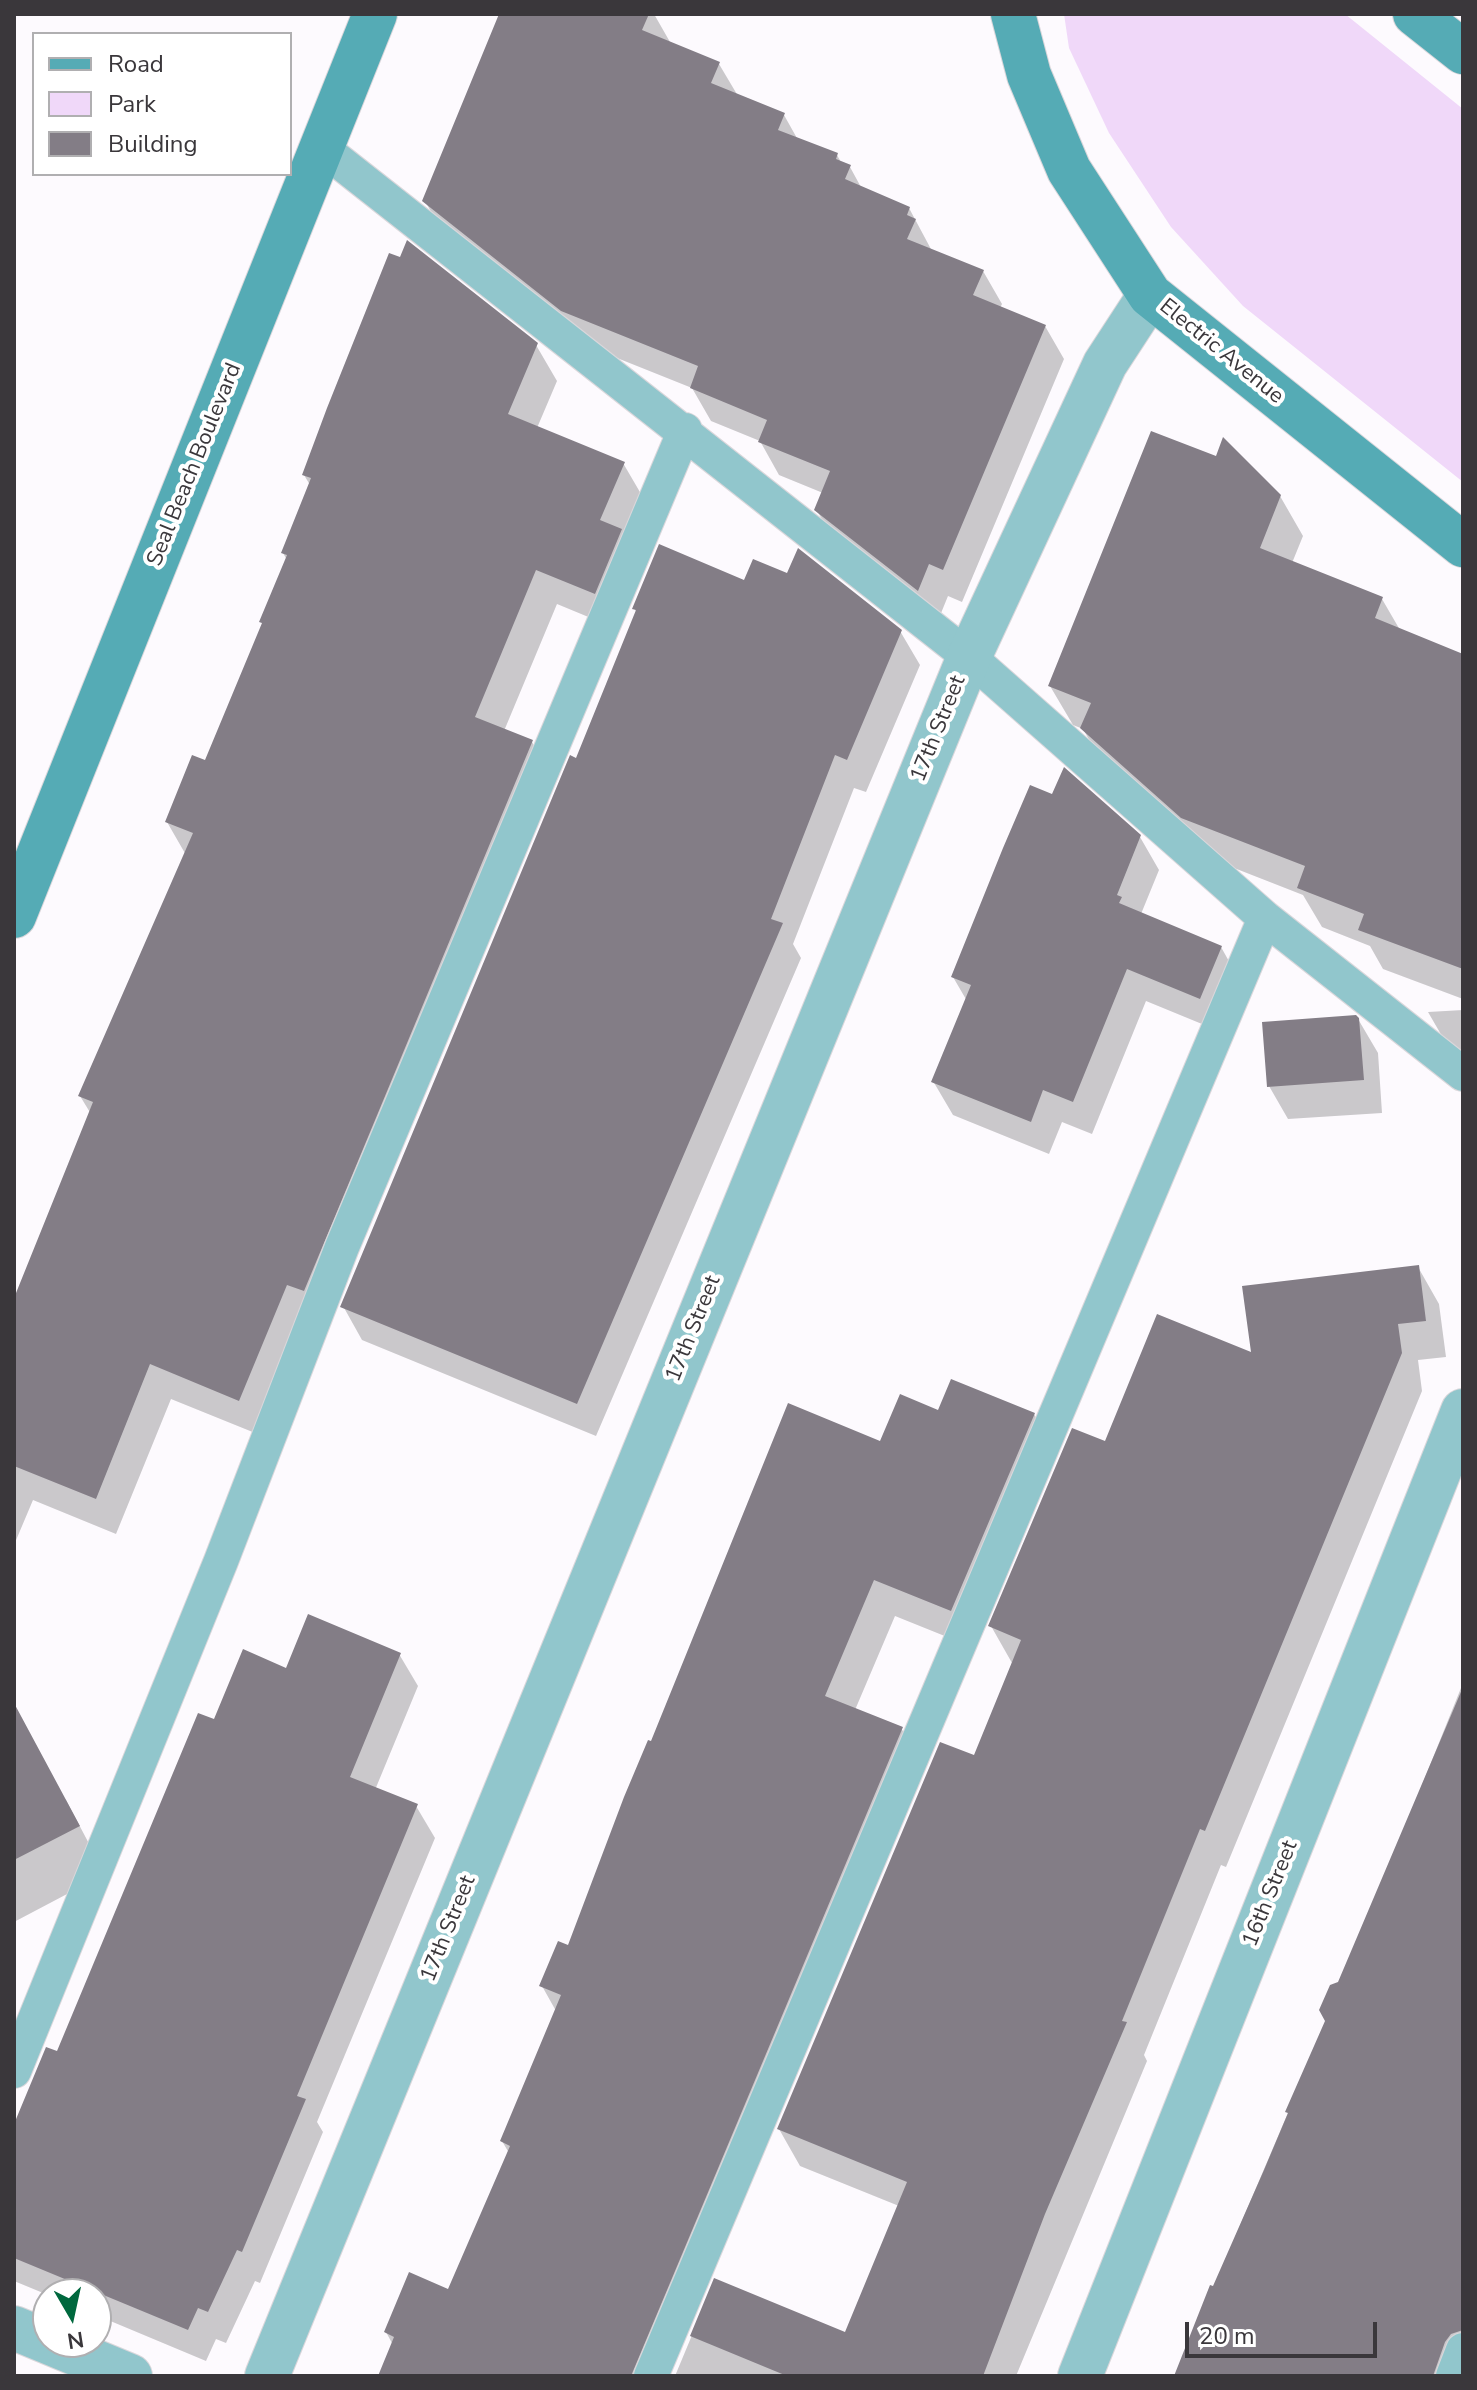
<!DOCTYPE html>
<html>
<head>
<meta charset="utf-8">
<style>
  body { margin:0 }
  #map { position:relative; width:1477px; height:2390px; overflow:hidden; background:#fdfafe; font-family:"Nunito Sans",sans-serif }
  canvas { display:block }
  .frame { position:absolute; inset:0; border:16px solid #3a373b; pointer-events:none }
  .legend { position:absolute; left:32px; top:32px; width:260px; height:144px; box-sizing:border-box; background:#fff; border:2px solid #b0afb1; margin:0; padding:10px 14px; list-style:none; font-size:24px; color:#3a373b }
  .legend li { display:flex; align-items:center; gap:16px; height:40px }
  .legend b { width:40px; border:2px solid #b0afb1 }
  .north { position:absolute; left:32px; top:2278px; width:80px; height:80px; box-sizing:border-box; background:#fff; border:2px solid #b0afb1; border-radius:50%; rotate:171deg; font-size:22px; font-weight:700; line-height:32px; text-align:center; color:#3a373b }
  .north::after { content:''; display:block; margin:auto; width:28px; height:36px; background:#00683e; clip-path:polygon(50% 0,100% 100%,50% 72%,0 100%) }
  .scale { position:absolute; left:1185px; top:2322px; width:192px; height:36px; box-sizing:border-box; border:4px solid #3a373b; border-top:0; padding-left:10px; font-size:24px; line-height:28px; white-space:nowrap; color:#3a373b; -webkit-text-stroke:6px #fff; paint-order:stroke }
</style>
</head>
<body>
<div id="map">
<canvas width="1477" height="2390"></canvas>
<div class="frame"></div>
<ul class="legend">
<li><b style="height:10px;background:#55abb5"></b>Road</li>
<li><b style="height:22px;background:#f0d8f9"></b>Park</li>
<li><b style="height:22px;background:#837d86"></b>Building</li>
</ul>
<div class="north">N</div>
<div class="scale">20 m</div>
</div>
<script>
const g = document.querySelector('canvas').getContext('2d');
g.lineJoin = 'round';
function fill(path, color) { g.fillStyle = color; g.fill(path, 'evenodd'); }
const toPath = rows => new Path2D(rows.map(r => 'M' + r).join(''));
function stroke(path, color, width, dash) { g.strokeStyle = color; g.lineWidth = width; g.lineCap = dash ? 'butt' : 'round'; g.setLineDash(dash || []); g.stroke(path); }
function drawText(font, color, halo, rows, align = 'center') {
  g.font = font + ' "Nunito Sans",sans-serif'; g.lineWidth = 8; g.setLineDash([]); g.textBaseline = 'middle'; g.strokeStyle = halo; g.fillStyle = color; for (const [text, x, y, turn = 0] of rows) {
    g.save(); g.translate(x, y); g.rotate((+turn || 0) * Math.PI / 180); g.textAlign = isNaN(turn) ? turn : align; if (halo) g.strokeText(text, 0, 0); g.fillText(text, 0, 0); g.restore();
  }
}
const green = toPath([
  [1064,14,1345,14,1463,109,1463,482,1243,306,1171,227,1109,133,1069,48]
]);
const shadow = toPath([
  [501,14,654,14,670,42,719,64,738,96,784,115,798,140,837,155,842,164,850,167,862,189,909,208,932,251,983,271,1002,304,1000,308,1045,326,1064,359,962,602,948,596,937,623,836,543,816,509,823,493,779,475,760,441,711,421,692,388,582,344,444,235,425,201],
  [536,345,557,381,537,428,623,463,644,499,615,628,557,604,504,731,532,742,552,778,260,1435,171,1399,116,1534,33,1500,14,1545,14,1303,91,1114,80,1096,186,855,167,822,206,763,264,626,287,560,283,553,310,485,304,475],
  [1280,496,1303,536,1292,563,1382,599,1400,630,1463,666,1463,999,1383,969,1370,946,1322,927,1303,895,1206,857,1105,768,1083,729,1073,725,1050,686],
  [789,576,900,631,920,665,866,792,854,788,793,944,801,958,596,1436,362,1340,343,1306,577,760,637,613,634,608],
  [1140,837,1159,870,1141,914,1221,947,1240,981,1219,1031,1146,1001,1092,1134,1062,1122,1049,1154,953,1115,933,1081,967,1001,953,977],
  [1463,1010,1463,1055,1450,1050,1428,1012],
  [1358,1019,1378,1053,1382,1113,1288,1119,1269,1086],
  [1418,1267,1439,1304,1446,1357,1418,1360,1422,1391,1226,1867,1221,1865,1144,2055,1147,2061,1016,2376,675,2376,715,2280,846,2335,899,2206,800,2166,779,2129,975,1758,1012,1663,991,1626,1106,1444,1253,1355],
  [939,1412,1034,1414,1055,1451,972,1647,895,1616,855,1710,901,1728,923,1765,665,2376,380,2376,393,2345,386,2332,449,2291,509,2153,502,2141,556,2011,542,1986,569,1948,652,1744,881,1443],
  [399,1654,418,1686,375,1790,416,1806,435,1838,317,2122,323,2132,260,2283,255,2281,226,2343,216,2339,206,2361,96,2315,96,2294,48,2295,14,2281,14,2129,58,2054,215,1722,287,1670],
  [1463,1683,1463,2376,1176,2376,1327,2021],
  [14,1765,66,1800,105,1874,14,1922]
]);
const building = toPath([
  [499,14,649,14,642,30,720,62,711,83,785,113,778,130,838,153,836,159,851,165,845,179,910,207,907,215,916,219,907,239,984,270,973,295,1046,325,943,570,929,564,918,591,814,510,830,471,758,442,767,420,690,388,698,366,561,311,422,201],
  [407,240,538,343,508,414,625,462,600,520,622,529,595,594,536,570,475,717,533,740,304,1291,287,1285,239,1401,150,1364,96,1499,14,1466,14,1298,93,1102,78,1096,193,833,165,822,192,755,205,760,262,623,259,622,287,555,281,553,311,478,302,475,327,408,389,253,400,257],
  [1151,431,1216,456,1223,437,1281,495,1260,548,1383,597,1375,618,1463,654,1463,969,1358,930,1364,914,1297,888,1305,866,1181,818,1080,728,1091,703,1048,686],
  [659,544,744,580,753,559,787,573,798,548,902,630,847,760,835,755,771,919,783,923,577,1404,340,1307,570,755,576,758,636,610,632,609],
  [1064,767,1141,835,1117,895,1122,897,1119,903,1222,946,1200,999,1127,969,1073,1102,1043,1090,1031,1122,931,1082,971,985,951,977,1003,848,1030,785,1052,794],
  [1356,1015,1359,1018,1364,1080,1267,1087,1262,1022],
  [1419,1265,1426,1321,1398,1324,1402,1353,1205,1831,1200,1829,1122,2021,1127,2022,1045,2214,983,2376,787,2376,690,2336,714,2278,845,2332,907,2182,777,2129,940,1742,974,1755,1021,1640,988,1626,1072,1428,1105,1441,1157,1314,1251,1352,1242,1286],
  [951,1379,1035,1413,951,1611,874,1580,825,1696,903,1727,631,2376,378,2376,394,2337,384,2332,409,2272,448,2289,510,2146,500,2141,561,1995,539,1986,558,1941,568,1945,624,1797,648,1740,651,1741,788,1403,880,1441,900,1394,938,1410],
  [308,1614,401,1653,350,1777,418,1804,297,2096,306,2099,242,2252,237,2250,208,2312,198,2308,188,2330,14,2258,14,2124,46,2047,57,2051,198,1713,214,1719,243,1649,286,1668],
  [1463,1687,1463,2330,1451,2334,1445,2342,1433,2376,1174,2376,1210,2285,1213,2286,1264,2170,1288,2113,1285,2112,1325,2021,1319,2010,1330,1985,1338,1982],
  [14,1703,80,1826,14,1860]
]);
const service = toPath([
  [322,148,969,657,1265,918,1463,1074],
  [14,2071,221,1561,342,1247,685,430],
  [651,2376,1265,918],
  [1453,2376,1463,2350]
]);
const minor = toPath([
  [14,2328,48,2342],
  [48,2342,130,2376],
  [267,2376,969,657,1105,364,1150,295],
  [1080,2376,1463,1411]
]);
const secondary = toPath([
  [1013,14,1029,75,1069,170,1150,295,1463,545],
  [1415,14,1463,52],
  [14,916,375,14]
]);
const streetNames = [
  ["Electric Avenue",1221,352,39],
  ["Seal Beach Boulevard",195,465,-68],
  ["17th Street",939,729,-68],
  ["17th Street",694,1329,-68],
  ["16th Street",1271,1894,-68],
  ["17th Street",449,1929,-68]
];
fill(green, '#f0d8f9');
fill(shadow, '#0003');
fill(building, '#837d86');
stroke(service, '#dad7db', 36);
stroke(minor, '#dad7db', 46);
stroke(secondary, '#dad7db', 46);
stroke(service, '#91c6cc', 34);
stroke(minor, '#91c6cc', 44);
stroke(secondary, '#55abb5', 44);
drawText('22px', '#3a373b', '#fff', streetNames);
</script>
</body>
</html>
